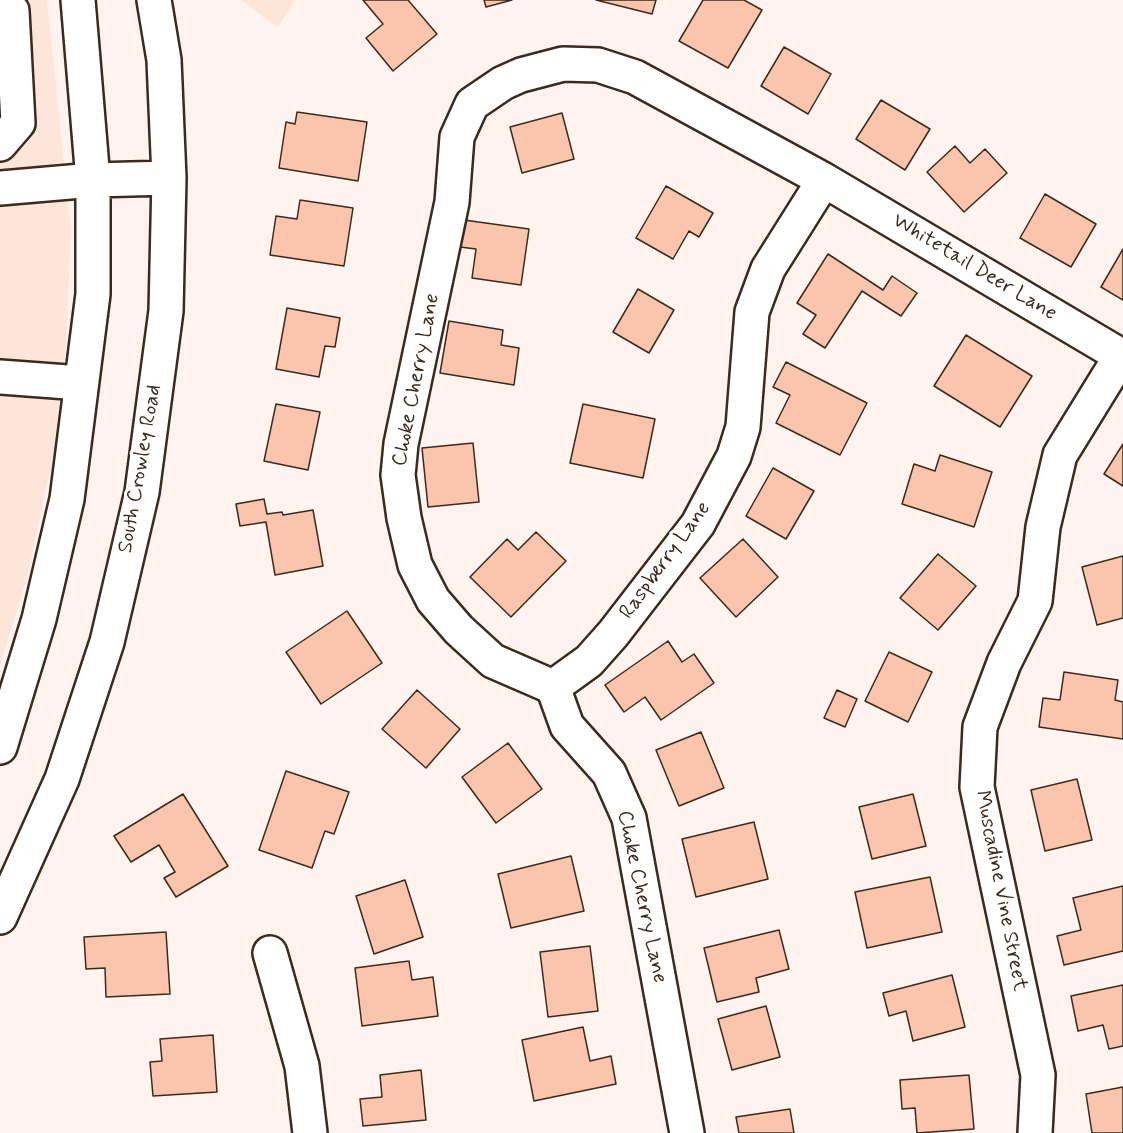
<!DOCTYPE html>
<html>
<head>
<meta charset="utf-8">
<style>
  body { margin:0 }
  canvas { display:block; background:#fef3ee }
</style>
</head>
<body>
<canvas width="1123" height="1133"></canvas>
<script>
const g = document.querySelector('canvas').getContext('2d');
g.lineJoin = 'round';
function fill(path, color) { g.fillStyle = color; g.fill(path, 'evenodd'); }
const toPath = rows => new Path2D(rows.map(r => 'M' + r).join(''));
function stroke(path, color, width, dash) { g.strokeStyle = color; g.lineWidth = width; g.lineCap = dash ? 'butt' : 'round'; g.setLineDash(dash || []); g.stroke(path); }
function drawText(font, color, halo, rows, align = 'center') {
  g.font = font + ' Mynerve,sans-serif'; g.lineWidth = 6; g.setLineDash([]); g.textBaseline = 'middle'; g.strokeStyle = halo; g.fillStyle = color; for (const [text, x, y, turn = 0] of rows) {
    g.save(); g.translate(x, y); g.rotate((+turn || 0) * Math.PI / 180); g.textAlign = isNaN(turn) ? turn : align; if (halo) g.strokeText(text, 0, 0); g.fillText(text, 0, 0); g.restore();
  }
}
const built = toPath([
  [0,0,47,0,71,230,66,343,53,456,27,578,0,665],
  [241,0,295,0,278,27]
]);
const building = toPath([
  [363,0,408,0,437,34,393,71,366,38,383,24,363,0],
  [484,0,512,0,486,7,484,0],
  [596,0,656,0,652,14,596,0],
  [703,0,744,0,762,10,728,68,679,41,703,0],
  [784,47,831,74,808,114,761,86,784,47],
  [881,100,930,129,905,170,856,139,881,100],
  [297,112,367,122,358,181,279,168,286,122,295,124,297,112],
  [562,113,574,159,522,173,510,127,562,113],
  [955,146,970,163,985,149,1007,173,964,212,927,172,955,146],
  [666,186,713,213,699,237,689,231,673,259,636,238,666,186],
  [1045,194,1096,224,1071,267,1020,238,1045,194],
  [300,200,353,208,344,266,270,255,276,216,297,219,300,200],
  [464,220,529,229,521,285,472,278,476,249,460,247,464,220],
  [1123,249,1123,300,1101,287,1123,249],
  [828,254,883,290,892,276,917,293,901,316,862,291,825,348,803,334,816,315,797,303,828,254],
  [638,289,674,310,649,353,613,332,638,289],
  [287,308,340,318,335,347,325,346,319,377,276,369,287,308],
  [449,321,503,330,501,345,519,348,514,385,440,373,449,321],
  [966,335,1032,376,1000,427,934,386,966,335],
  [786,362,867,403,840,455,776,423,790,395,773,387,786,362],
  [276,404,320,412,308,470,264,461,276,404],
  [583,404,655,419,643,478,570,463,583,404],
  [473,443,479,502,428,507,422,448,473,443],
  [1123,444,1123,486,1104,474,1123,444],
  [940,455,992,472,974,527,902,504,914,464,935,471,940,455],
  [773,468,814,491,786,539,746,516,773,468],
  [264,499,267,514,282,512,283,515,313,510,323,566,275,575,266,522,240,526,236,504,264,499],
  [536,532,566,561,511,617,470,577,507,539,518,550,536,532],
  [743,539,778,577,736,617,700,578,743,539],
  [938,554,976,586,938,630,900,598,938,554],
  [1123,556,1123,618,1097,625,1082,567,1123,556],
  [347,611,382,663,321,704,286,652,347,611],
  [668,641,682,662,694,654,714,683,661,720,645,697,624,712,605,685,668,641],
  [889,652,932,672,908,722,865,701,889,652],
  [1064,672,1118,680,1115,700,1123,702,1123,739,1039,727,1043,698,1060,700,1064,672],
  [417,690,460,729,426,768,382,729,417,690],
  [837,690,857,699,845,727,824,718,837,690],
  [701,732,724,788,679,806,656,750,701,732],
  [508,743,542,789,496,823,462,777,508,743],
  [286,771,349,792,334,834,325,831,312,868,259,850,286,771],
  [1077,779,1092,840,1045,851,1031,790,1077,779],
  [183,794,228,866,176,897,164,878,175,872,159,845,131,862,114,836,183,794],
  [913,794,926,846,872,859,859,807,913,794],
  [754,822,768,879,696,897,682,839,754,822],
  [571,856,584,911,511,928,498,874,571,856],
  [930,877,942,932,867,948,855,892,930,877],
  [405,880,423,937,374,954,356,896,405,880],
  [1123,886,1123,951,1064,965,1057,936,1081,930,1073,898,1123,886],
  [779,930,789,969,756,978,759,992,717,1002,704,948,779,930],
  [166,932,170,994,106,997,105,968,86,969,84,937,166,932],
  [590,946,598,1011,548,1017,540,952,590,946],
  [409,961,412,980,433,977,438,1016,362,1026,355,968,409,961],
  [952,975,965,1027,913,1041,906,1011,889,1016,883,993,952,975],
  [1123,985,1123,1046,1109,1049,1103,1025,1078,1031,1071,996,1123,985],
  [766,1006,780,1057,732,1070,718,1019,766,1006],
  [583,1027,590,1061,611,1056,616,1084,534,1101,522,1040,583,1027],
  [213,1035,217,1092,153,1096,150,1062,162,1061,160,1039,213,1035],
  [421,1070,426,1120,363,1126,360,1099,382,1097,380,1075,421,1070],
  [969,1075,974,1129,917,1133,915,1108,902,1109,900,1080,969,1075],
  [1123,1087,1123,1133,1092,1133,1086,1094,1123,1087],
  [790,1109,794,1133,739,1133,736,1117,790,1109]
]);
const minor = toPath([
  [0,5,12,11,18,123,0,144],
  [0,188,93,180],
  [0,377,81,383],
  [553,687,589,661,613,634,698,524,734,456,743,427,752,312,768,269,824,180],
  [270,953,302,1066,310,1133],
  [687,1133,629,818,609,773,567,726,553,687,493,661,459,630,433,600,415,565,404,518,398,475,401,444,452,202,457,137,472,104,503,83,521,75,563,64,598,65,635,77,824,180,1123,357],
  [1035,1133,1038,1075,977,787,980,727,1004,663,1035,601,1043,527,1060,455,1121,356]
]);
const major = toPath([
  [93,180,169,178],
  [0,747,39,619,67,499,93,294,93,180,78,0],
  [0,917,62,779,107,642,142,492,166,311,169,178,164,60,154,0]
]);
const streetNames = [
  ["Whitetail Deer Lane",974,268,31],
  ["Choke Cherry Lane",417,380,-79],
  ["South Crowley Road",141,469,-80],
  ["Raspberry Lane",666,561,-54],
  ["Muscadine Vine Street",1000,891,79],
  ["Choke Cherry Lane",641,897,78]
];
fill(built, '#fde5da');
fill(building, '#fac5ac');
stroke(building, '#3b2a1e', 1.5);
stroke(minor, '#3b2a1e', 38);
stroke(major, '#3b2a1e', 38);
stroke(minor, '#fff', 33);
stroke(major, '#fff', 33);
drawText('21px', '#3b2a1e', '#fff', streetNames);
</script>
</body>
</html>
